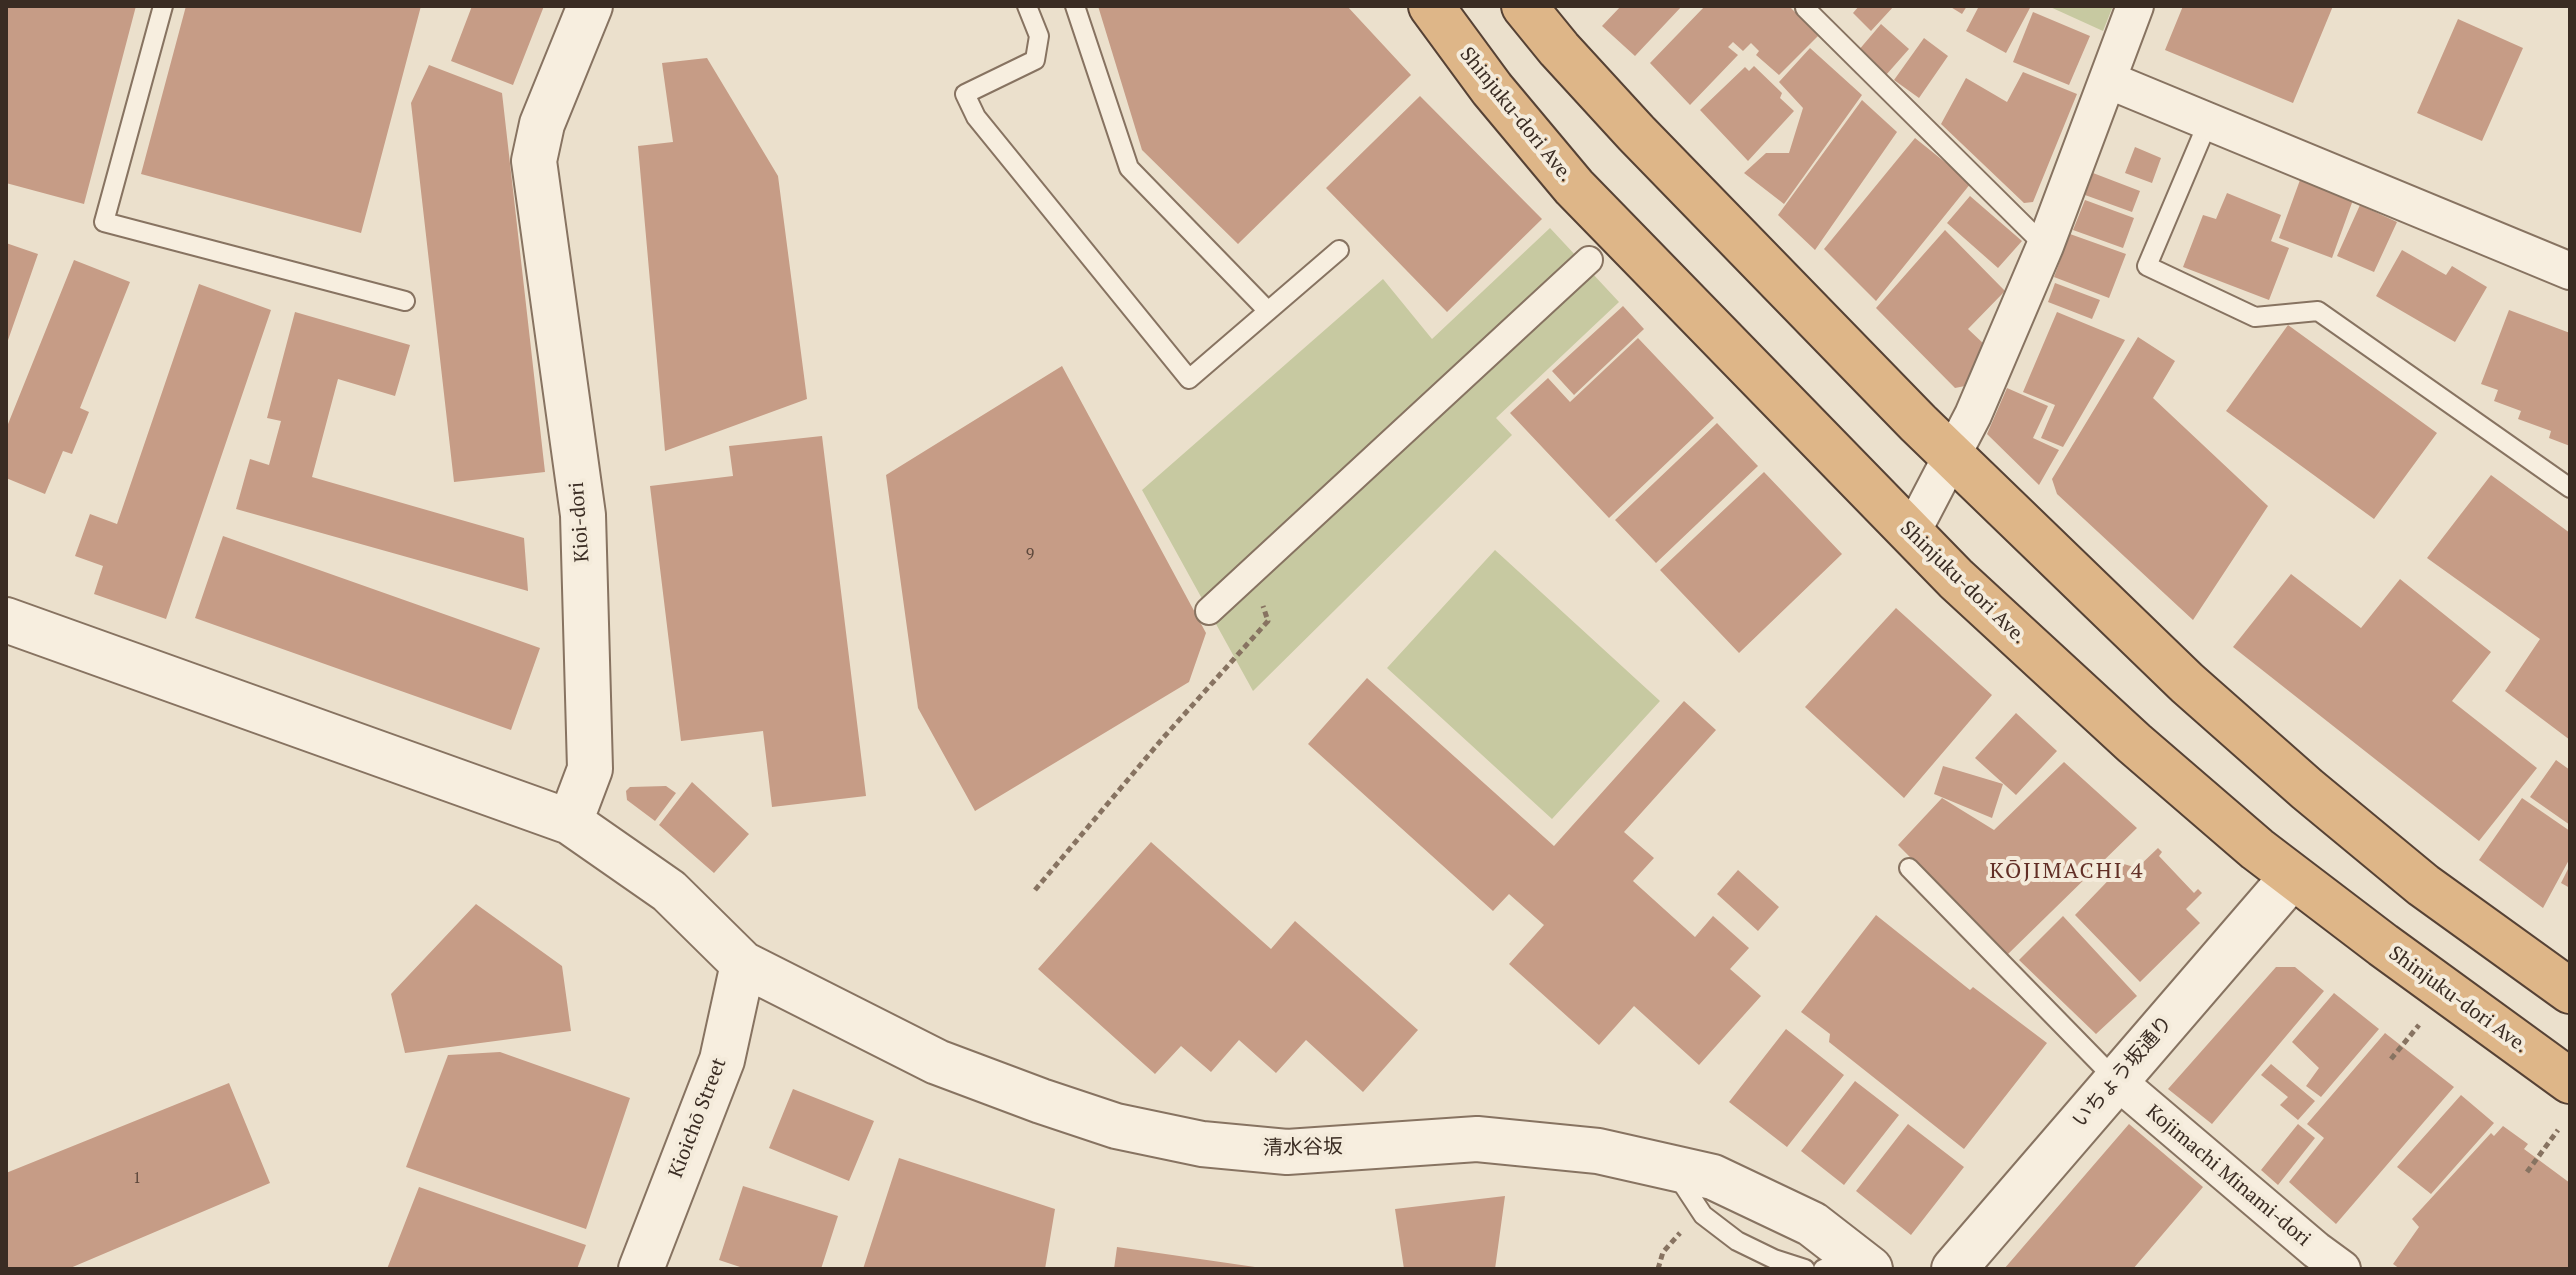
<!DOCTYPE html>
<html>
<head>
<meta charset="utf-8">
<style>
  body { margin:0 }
  #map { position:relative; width:2576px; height:1275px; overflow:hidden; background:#ebe0cc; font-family:"PT Serif",serif }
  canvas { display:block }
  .frame { position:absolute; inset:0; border:8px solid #3a2c23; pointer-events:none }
</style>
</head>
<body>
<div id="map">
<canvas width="2576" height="1275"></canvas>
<div class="frame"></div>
</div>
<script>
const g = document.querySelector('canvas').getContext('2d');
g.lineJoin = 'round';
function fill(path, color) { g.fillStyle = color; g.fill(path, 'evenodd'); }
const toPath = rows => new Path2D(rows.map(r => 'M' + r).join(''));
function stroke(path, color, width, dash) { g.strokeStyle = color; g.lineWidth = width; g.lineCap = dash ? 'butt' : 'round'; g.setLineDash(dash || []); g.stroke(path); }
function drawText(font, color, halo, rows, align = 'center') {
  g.font = font + ' "PT Serif","Noto Sans JP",serif'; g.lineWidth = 8; g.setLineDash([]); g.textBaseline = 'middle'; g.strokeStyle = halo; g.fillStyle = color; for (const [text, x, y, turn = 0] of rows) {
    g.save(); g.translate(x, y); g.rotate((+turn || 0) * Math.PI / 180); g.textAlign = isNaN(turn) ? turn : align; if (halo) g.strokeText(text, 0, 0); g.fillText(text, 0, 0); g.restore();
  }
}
const green = toPath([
  [2048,6,2113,6,2103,31],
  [1550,228,1619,302,1496,418,1512,435,1253,691,1142,490,1383,279,1432,339],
  [1495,550,1660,701,1552,819,1387,668]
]);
const building = toPath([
  [6,6,136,6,84,204,6,183],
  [186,6,421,6,361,233,141,174],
  [472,6,544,6,513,85,451,61],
  [1098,6,1347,6,1411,75,1238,244,1142,150],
  [1621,6,1682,6,1635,56,1602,26],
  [1705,6,1793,6,1791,8,1818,36,1779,75,1756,55,1759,51,1751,43,1743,51,1733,42,1728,47,1738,55,1690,105,1650,63],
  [1859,6,1894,6,1871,31,1853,13],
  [1949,6,1967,6,1962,14],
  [1979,6,2031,6,2006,53,1966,31],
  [2183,6,2333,6,2293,103,2165,50],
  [2033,12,2090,36,2069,85,2013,62],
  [2458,19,2523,48,2482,141,2417,113],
  [1881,24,1909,49,1886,75,1858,51],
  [1924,38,1948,56,1919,98,1894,80],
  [1810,48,1862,95,1784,204,1744,173,1766,153,1789,153,1803,108,1779,82],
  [707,58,778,176,807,399,665,451,638,146,673,142,662,63],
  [429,65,502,93,545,472,454,482,411,103],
  [1754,66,1782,93,1780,98,1794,111,1748,161,1700,110,1745,67,1749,71],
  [2023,72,2077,94,2033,202,2024,203,1941,124,1966,78,2007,102],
  [1420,96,1542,219,1447,312,1326,188],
  [1862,100,1897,132,1815,250,1778,215],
  [1915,138,1971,183,1876,301,1824,249],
  [2135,147,2161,158,2152,183,2125,173],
  [2093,173,2140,191,2132,212,2085,195],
  [2300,180,2353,200,2332,258,2279,238],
  [2227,193,2281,215,2271,241,2289,248,2269,300,2183,267,2203,215,2216,219],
  [1970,196,2022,241,1998,268,1947,223],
  [2085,200,2134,218,2123,248,2073,230],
  [2360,205,2397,222,2374,272,2337,256],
  [1945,230,2005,291,1968,329,1985,345,1965,386,1955,388,1876,308],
  [2070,234,2126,254,2109,298,2054,277],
  [6,243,38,254,6,346],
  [2402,250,2446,275,2452,266,2487,287,2455,342,2376,296],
  [74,260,130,282,80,408,89,412,72,454,63,451,45,494,6,478,6,429],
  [2055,283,2100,300,2092,319,2048,302],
  [199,284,271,310,166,619,94,594,103,566,75,556,90,514,117,524],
  [1623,306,1644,329,1574,395,1552,371],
  [2509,310,2570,333,2570,446,2549,438,2551,431,2518,419,2521,411,2494,401,2498,390,2481,384],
  [295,312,410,345,395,396,338,379,312,477,524,538,528,591,236,509,250,459,269,465,281,421,267,418],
  [2057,312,2125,340,2063,447,2041,438,2055,405,2023,392],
  [2288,325,2437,433,2374,519,2226,411],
  [2138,337,2175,361,2153,398,2268,506,2193,620,2057,494,2052,479],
  [1638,338,1714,418,1609,518,1510,413,1548,378,1570,402],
  [1062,366,1206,633,1189,682,975,811,918,708,886,475],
  [2007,388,2048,406,2033,438,2059,450,2039,485,1987,434],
  [1717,423,1758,466,1656,563,1615,520],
  [822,436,866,796,772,807,763,731,681,741,650,486,733,476,729,446],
  [1764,472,1842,554,1739,653,1660,570],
  [2491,475,2570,533,2570,740,2505,691,2540,639,2427,558],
  [223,536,540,648,511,730,195,618],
  [2291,574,2361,628,2400,579,2491,652,2452,701,2537,768,2479,841,2233,647],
  [1896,608,1992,695,1904,798,1805,707],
  [1367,678,1554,846,1684,701,1716,730,1624,832,1654,858,1633,881,1695,937,1713,916,1749,948,1730,969,1761,996,1699,1065,1634,1006,1599,1045,1509,964,1544,925,1509,894,1493,911,1308,744],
  [2016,713,2057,751,2016,795,1975,758],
  [2556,760,2570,770,2570,825,2530,797],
  [2064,762,2137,828,2007,955,1898,845,1942,798,1994,830],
  [1943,766,2003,784,1992,818,1934,794],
  [692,782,749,834,714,873,659,825],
  [666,786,676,793,655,821,627,800,626,791,630,787],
  [2522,798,2570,831,2570,858,2543,908,2479,860],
  [1151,842,1271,949,1295,921,1418,1030,1363,1092,1306,1040,1276,1073,1239,1040,1211,1072,1181,1046,1155,1074,1038,969],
  [2158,848,2162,852,2159,856,2194,893,2198,889,2202,893,2186,909,2200,923,2140,982,2075,915,2124,864,2137,868],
  [2570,865,2570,888,2561,883],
  [1738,870,1779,907,1758,931,1717,894],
  [476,904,562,966,571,1031,405,1053,391,994],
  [1876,915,1970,990,1973,987,2047,1043,1964,1149,1829,1042,1830,1034,1801,1012],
  [2063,916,2137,996,2096,1034,2019,960],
  [2276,967,2295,967,2324,991,2212,1124,2168,1089],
  [2334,993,2379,1029,2321,1097,2306,1086,2319,1068,2292,1042],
  [1786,1029,1844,1075,1787,1147,1729,1102],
  [2385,1033,2454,1087,2336,1224,2289,1182,2324,1138,2307,1124],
  [500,1052,630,1098,586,1229,406,1167,448,1055],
  [2271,1064,2315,1101,2298,1120,2280,1105,2288,1097,2261,1075],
  [1855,1081,1899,1115,1844,1185,1801,1151],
  [229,1083,270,1183,68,1269,6,1269,6,1173],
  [793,1089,874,1121,849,1181,769,1148],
  [2461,1095,2494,1123,2431,1194,2397,1167],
  [1908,1124,1964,1167,1911,1235,1856,1191],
  [2129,1124,2203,1187,2133,1269,2004,1269],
  [2298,1124,2315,1138,2278,1185,2261,1170],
  [2503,1126,2528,1144,2524,1149,2570,1183,2570,1269,2400,1269,2393,1264,2419,1227,2412,1219,2491,1133,2494,1136],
  [899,1158,1055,1209,1045,1269,863,1269],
  [743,1186,838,1216,821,1269,746,1269,719,1260],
  [419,1187,586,1245,577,1269,387,1269],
  [1505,1196,1495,1269,1404,1269,1395,1209],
  [1117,1247,1255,1267,1254,1269,1114,1269]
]);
const path = toPath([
  [1035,890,1163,738,1268,621,1263,606],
  [2391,1059,2419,1025],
  [2527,1172,2558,1130],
  [1658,1269,1663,1252,1680,1233]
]);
const service = toPath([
  [163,6,104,222,405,301],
  [1027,6,1039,36,1035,60,965,94,976,117,1189,379,1339,250],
  [1075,6,1129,168,1268,311],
  [1805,8,2045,246],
  [2208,122,2147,266,2255,317,2318,311,2570,488],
  [1909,868,2116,1080],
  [1676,1174,1703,1215,1737,1241,1774,1259,1805,1269],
  [1823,1269,1854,1259]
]);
const pedestrian = toPath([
  [1209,611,1589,260]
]);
const minor = toPath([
  [2108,80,2570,271],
  [1911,534,1973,415,2045,246,2135,6],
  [2116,1080,2316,1250,2342,1269]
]);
const tertiary = toPath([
  [6,620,570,822,669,891,743,964,937,1062,1041,1101,1116,1126,1202,1144,1287,1152,1477,1139,1598,1151,1713,1177,1812,1224,1870,1269],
  [570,822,590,769,583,515,534,161,542,124,590,6],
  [641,1269,722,1060,743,964],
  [1954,1269,2292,877]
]);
const trunk = toPath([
  [1431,6,1492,89,1574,187,1956,579,2134,743,2257,849,2383,945,2570,1081],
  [1524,6,1559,49,1636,133,1918,423,2187,683,2307,789,2423,885,2570,991]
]);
const numberNames = [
  ["9",1030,554],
  ["1",137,1178]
];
const streetNames = [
  ["Shinjuku-dori Ave.",1516,115,51],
  ["Kioi-dori",580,522,-94],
  ["Shinjuku-dori Ave.",1963,583,44],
  ["Shinjuku-dori Ave.",2458,1000,36],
  ["いちょう坂通り",2123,1072,-49],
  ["Kioichō Street",698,1118,-69],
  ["清水谷坂",1303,1148,-1],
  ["Kojimachi Minami-dori",2228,1176,40]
];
const neighbourhoodNames = [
  ["KŌJIMACHI 4",2067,872]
];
fill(green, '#c7c9a1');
fill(building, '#c69c86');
stroke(service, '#877361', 22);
stroke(pedestrian, '#877361', 30);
stroke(minor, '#877361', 40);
stroke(tertiary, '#877361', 48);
stroke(trunk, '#564235', 48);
stroke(path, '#877361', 5, [6, 4]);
stroke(service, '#f7eedf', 18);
stroke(pedestrian, '#f7eedf', 26);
stroke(minor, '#f7eedf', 36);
stroke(tertiary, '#f7eedf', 44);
stroke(trunk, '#deb688', 44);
drawText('16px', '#5d483c', null, numberNames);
drawText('20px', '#3a2c23', '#f4ebdb', streetNames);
g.letterSpacing = '2px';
drawText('22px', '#622f26', '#f4ebdb', neighbourhoodNames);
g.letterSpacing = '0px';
</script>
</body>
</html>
